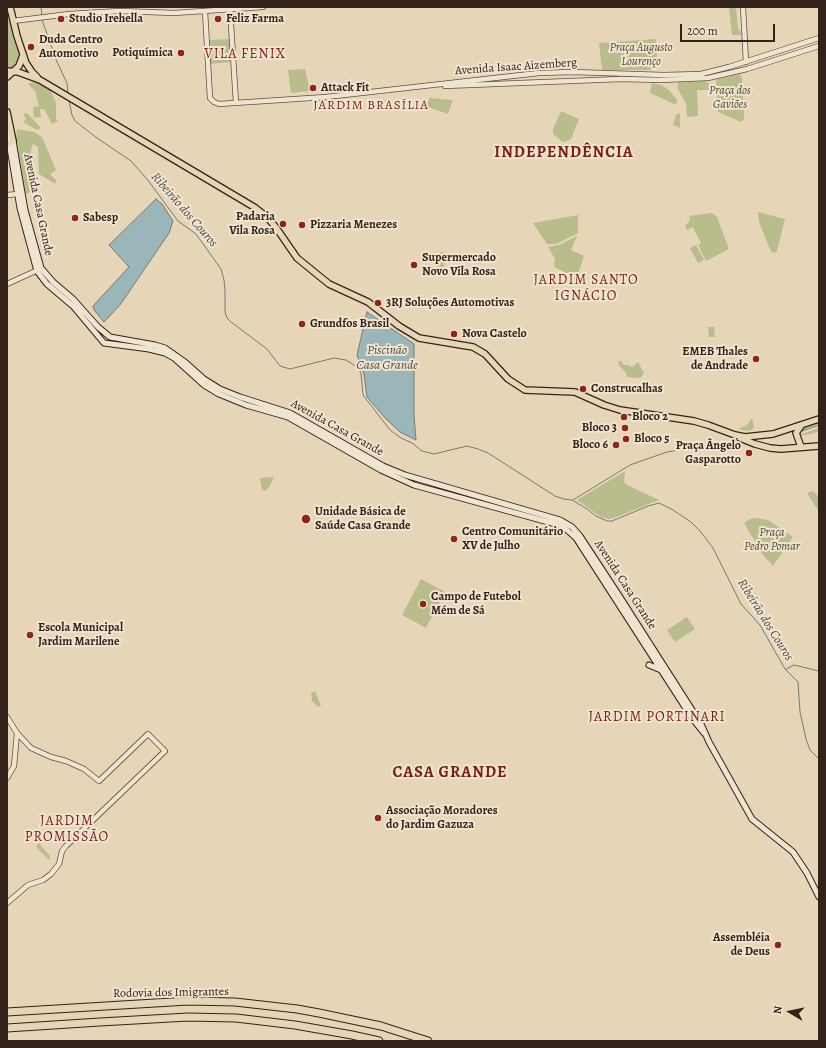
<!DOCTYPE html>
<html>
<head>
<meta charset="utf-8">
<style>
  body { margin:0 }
  #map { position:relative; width:826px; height:1048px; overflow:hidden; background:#e6d6b7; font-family:Alegreya,serif }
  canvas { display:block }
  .frame { position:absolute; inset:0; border:8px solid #34221a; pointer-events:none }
  .north { position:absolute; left:770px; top:992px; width:40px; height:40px; -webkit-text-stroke:3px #efe4d0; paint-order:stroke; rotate:279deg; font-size:11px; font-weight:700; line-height:16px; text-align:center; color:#34221a }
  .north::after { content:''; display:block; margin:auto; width:14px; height:18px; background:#34221a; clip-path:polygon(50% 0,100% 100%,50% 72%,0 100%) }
  .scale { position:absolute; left:680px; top:24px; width:95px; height:18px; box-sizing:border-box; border:2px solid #34221a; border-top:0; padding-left:5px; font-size:12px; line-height:14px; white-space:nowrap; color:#34221a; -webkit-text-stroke:3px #efe4d0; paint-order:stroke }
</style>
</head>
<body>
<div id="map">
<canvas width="826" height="1048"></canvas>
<div class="frame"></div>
<div class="north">N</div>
<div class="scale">200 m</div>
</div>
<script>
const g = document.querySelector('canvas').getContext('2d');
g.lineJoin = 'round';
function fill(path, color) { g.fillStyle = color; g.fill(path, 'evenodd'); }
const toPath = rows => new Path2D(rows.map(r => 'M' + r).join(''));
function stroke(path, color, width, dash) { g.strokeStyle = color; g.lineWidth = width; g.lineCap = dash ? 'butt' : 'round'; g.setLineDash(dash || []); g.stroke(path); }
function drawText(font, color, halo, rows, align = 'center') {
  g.font = font + ' Alegreya,serif'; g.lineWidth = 4; g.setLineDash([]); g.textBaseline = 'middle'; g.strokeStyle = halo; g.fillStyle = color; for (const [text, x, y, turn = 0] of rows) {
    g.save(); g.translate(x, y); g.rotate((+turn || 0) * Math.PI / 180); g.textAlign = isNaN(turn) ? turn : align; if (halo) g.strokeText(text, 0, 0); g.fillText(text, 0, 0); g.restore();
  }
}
const green = toPath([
  [7,7,20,56,18,64,14,68,7,68],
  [729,7,736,7,738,29,741,32,741,35,732,35],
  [232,39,233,62,208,64,207,40],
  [656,39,657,64,653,70,602,70,599,43],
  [305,69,310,91,291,93,288,70],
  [740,74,742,79,744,114,744,119,741,122,718,112,716,81,718,79],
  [37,80,49,87,56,103,56,119,58,121,52,124,44,109,40,109,41,117,34,118,33,107,39,106,38,103,35,91,28,84],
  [705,81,709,83,709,90,697,90,698,116,687,117,686,103,677,88,678,84,679,82],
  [652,83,661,85,669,90,677,100,677,103,674,104,650,93],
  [430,98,453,100,448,114,428,107,427,104],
  [561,111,579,119,571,139,567,141,563,142,553,134,553,129],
  [23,113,28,114,41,128,37,130,23,122,26,119],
  [679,113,680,115,680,128,673,125,676,115],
  [17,129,34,132,42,137,56,170,50,174,56,180,55,184,39,174,38,147,33,144,31,150,30,165,39,185,32,192,25,194,16,141],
  [758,212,785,219,777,251,775,253,771,252,759,222],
  [712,213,717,217,729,249,706,261,698,245,701,243,693,227,687,230,685,226,690,220,689,216],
  [578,215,578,233,556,244,547,244,533,223],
  [577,236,571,250,584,256,577,278,554,267,555,259,548,247,559,245],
  [696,245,704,260,698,263,690,248],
  [441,252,448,254,443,268,436,266],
  [708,327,714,327,715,337,709,337],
  [618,361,621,361,624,365,628,365,632,367,638,362,644,373,641,378,627,377,626,373,619,365],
  [752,418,754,427,752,430,747,431,738,429,747,425],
  [819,422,819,424,801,431,801,432,802,434,819,428,819,431,811,434,799,436,799,431,800,429],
  [625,471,624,482,627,485,659,500,614,518,609,519,601,517,577,500],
  [274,477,269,487,265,491,262,490,260,478],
  [813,491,819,497,819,512,807,493],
  [750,519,756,518,768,520,793,537,773,566,763,555,744,523],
  [421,579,445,592,426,628,402,615],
  [687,617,695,629,675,642,667,630],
  [315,691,321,706,318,707,312,701,311,693],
  [40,842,41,846,50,856,49,860,36,847]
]);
const water = toPath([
  [156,199,162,204,173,221,169,233,120,305,104,322,94,310,93,306,129,267,109,245,156,199],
  [367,312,414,344,414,415,416,440,400,432,386,419,367,397,364,374,357,355,367,312]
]);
const stream = toPath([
  [41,7,42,16],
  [42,20,57,62,67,83,68,94],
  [69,101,72,115,75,121,97,138,131,161,147,179,178,221,196,234,221,269,224,280,225,290,225,312,227,318,231,322,267,349,280,366,290,369,334,358,346,360,357,367,361,373,363,395,390,430,401,438,412,443,422,451,434,454,467,446,478,449,488,453,555,496,564,499,572,500,587,509,596,516,607,521,612,521,648,506,659,503,673,510,691,522,700,531,713,548,741,604,760,625,785,669,798,682,800,712,806,739,810,750,819,759],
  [802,431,819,425],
  [573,500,630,465,667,452,710,445,741,443],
  [786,669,794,665,819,671]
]);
const tertiary = toPath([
  [743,7,746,62],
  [230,9,236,103],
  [205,11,210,98,214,102,219,104,326,97,539,73,573,72,664,75,701,74,729,67,819,38],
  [13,21,69,14,120,11,174,13,263,7],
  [445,86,621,79,661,80,708,78,747,69,819,46],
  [7,195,18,194],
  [7,284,40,269],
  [7,717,17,733,31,748,51,757,66,761,84,769,99,781,148,734,165,751,66,846,62,851,59,864,51,874,43,880,28,885,7,903],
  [7,778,14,766,17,733]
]);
const secondary = toPath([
  [7,130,20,208,37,271,47,284,73,306,104,343,149,349,165,353,174,358,204,385,219,394,246,405,288,417,381,470,414,485,559,525,567,530,576,538,692,718,704,733],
  [13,141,25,210,41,268,53,282,73,299,98,327,110,337,155,345,165,348,185,362,204,379,220,389,240,397,290,413,383,466,405,475,560,520,572,527,580,536,618,594,701,724,709,742,752,819,793,852,807,873,819,897],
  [649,665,661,670]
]);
const primary = toPath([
  [10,7,17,36,26,63,32,72,37,77],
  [7,71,18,72,40,80,254,207,268,218,277,229,297,258,329,284,368,302,399,326,419,338,473,347,485,354,508,379,525,390,575,392,604,405,620,410,694,421,708,425,735,435,745,437,773,434,819,419],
  [7,77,19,66,23,55],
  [7,112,13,141,7,144],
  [801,426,796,433,801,447],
  [740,438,755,444,770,448,781,449,819,446]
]);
const motorway = toPath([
  [7,1012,188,1001,235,1002,297,1009,319,1013,381,1026,428,1041],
  [7,1028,100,1022,188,1017,236,1018,295,1025,352,1035,379,1041]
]);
const markers = [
  [61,19,4,"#8f2418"],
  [218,19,4,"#8f2418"],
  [31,47,4,"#8f2418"],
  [181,53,4,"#8f2418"],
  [313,88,4,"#8f2418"],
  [75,218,4,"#8f2418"],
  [283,224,4,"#8f2418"],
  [302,225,4,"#8f2418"],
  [414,265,4,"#8f2418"],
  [378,303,4,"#8f2418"],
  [302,324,4,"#8f2418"],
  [454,334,4,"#8f2418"],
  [756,359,4,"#8f2418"],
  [583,389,4,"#8f2418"],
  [624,417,4,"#8f2418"],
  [625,428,4,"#8f2418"],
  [626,439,4,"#8f2418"],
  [616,445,4,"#8f2418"],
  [749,453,4,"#8f2418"],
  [306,519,5,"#8f2418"],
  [454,539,4,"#8f2418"],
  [423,604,4,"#8f2418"],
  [30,635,4,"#8f2418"],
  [378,818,4,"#8f2418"],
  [778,945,4,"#8f2418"]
];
const poiNames = [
  ["Studio Irehella",69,19],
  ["Feliz Farma",226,19],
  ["Duda Centro",39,40],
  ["Automotivo",39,54],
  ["Potiquímica",173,53,"right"],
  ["Attack Fit",321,88],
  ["Padaria",275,217,"right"],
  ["Vila Rosa",275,231,"right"],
  ["Sabesp",83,218],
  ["Pizzaria Menezes",310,225],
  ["Supermercado",422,258],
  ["Novo Vila Rosa",422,272],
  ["3RJ Soluções Automotivas",386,303],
  ["Grundfos Brasil",310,324],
  ["Nova Castelo",462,334],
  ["EMEB Thales",748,352,"right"],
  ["de Andrade",748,366,"right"],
  ["Construcalhas",591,389],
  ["Bloco 2",632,417],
  ["Bloco 3",617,428,"right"],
  ["Bloco 5",634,439],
  ["Bloco 6",608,445,"right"],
  ["Praça Ângelo",741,446,"right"],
  ["Gasparotto",741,460,"right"],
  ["Unidade Básica de",315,512],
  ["Saúde Casa Grande",315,526],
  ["Centro Comunitário",462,532],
  ["XV de Julho",462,546],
  ["Campo de Futebol",431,597],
  ["Mém de Sá",431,611],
  ["Escola Municipal",38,628],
  ["Jardim Marilene",38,642],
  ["Associação Moradores",386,811],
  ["do Jardim Gazuza",386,825],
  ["Assembléia",770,938,"right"],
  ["de Deus",770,952,"right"]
];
const parkNames = [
  ["Praça Augusto",641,48],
  ["Lourenço",641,62],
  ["Praça dos",730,91],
  ["Gaviões",730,105],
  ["Praça",772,533],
  ["Pedro Pomar",772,547]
];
const streetNames = [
  ["Avenida Isaac Aizemberg",516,67,-4],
  ["Avenida Casa Grande",38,205,78],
  ["Avenida Casa Grande",337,428,29],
  ["Avenida Casa Grande",625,585,57],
  ["Rodovia dos Imigrantes",171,993,-1]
];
const neighbourhoodNames = [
  ["JARDIM BRASÍLIA",371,106]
];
const waterNames = [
  ["Ribeirão dos Couros",184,210,49],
  ["Piscinão",387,351],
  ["Casa Grande",387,366],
  ["Ribeirão dos Couros",765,620,58]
];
const quarterNames = [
  ["VILA FENIX",245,55],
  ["JARDIM SANTO",586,281],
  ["IGNÁCIO",586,297],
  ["JARDIM PORTINARI",657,718],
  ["JARDIM",67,822],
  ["PROMISSÃO",67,838]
];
const districtNames = [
  ["INDEPENDÊNCIA",564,153],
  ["CASA GRANDE",450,773]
];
fill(green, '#b9bd8c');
fill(water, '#9bb6b9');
stroke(water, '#727b79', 1);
stroke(stream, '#727b79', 1);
stroke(tertiary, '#604f41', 6);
stroke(secondary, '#34221a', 7);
stroke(primary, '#34221a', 8);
stroke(motorway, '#34221a', 9);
stroke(tertiary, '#efe4d0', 4.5);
stroke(secondary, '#efe4d0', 5);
stroke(primary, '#e6d6b7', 5.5);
stroke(motorway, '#e6d6b7', 7);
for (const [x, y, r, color] of markers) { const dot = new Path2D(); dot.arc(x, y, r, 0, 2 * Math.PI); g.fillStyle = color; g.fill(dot); stroke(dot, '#efe4d0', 1.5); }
drawText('bold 12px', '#34221a', '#efe4d0', poiNames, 'left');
drawText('italic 12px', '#554936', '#efe4d0', parkNames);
drawText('12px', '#34221a', '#efe4d0', streetNames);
g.letterSpacing = '1px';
drawText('13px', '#7a1f14', '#efe4d0', neighbourhoodNames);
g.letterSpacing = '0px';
drawText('italic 13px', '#534e4a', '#efe4d0', waterNames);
g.letterSpacing = '1px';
drawText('14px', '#7a1f14', '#efe4d0', quarterNames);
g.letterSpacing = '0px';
g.letterSpacing = '1px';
drawText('bold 16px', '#7a1f14', '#efe4d0', districtNames);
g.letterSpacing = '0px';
</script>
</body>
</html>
